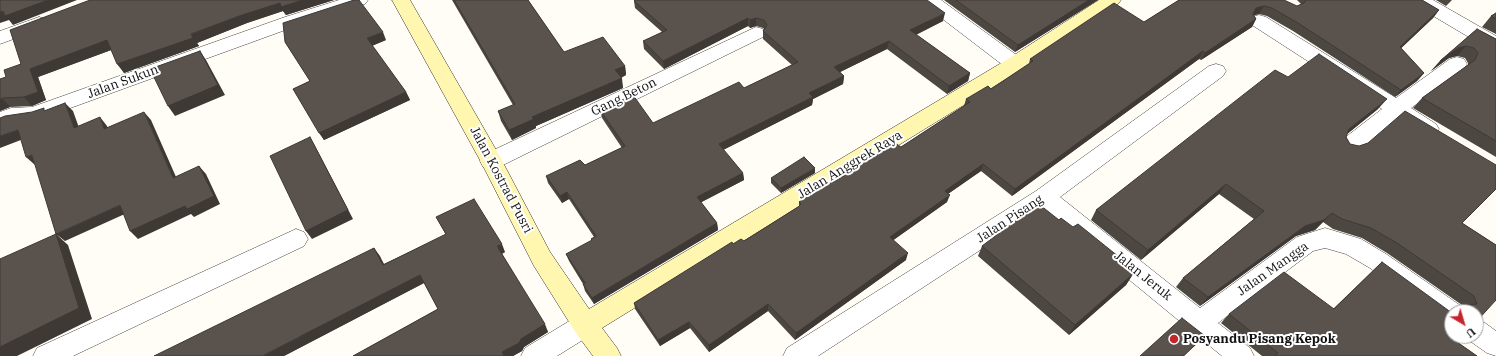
<!DOCTYPE html>
<html>
<head>
<meta charset="utf-8">
<style>
  body { margin:0 }
  #map { position:relative; width:1496px; height:356px; overflow:hidden; background:#fffdf5; font-family:"IBM Plex Serif",serif }
  canvas { display:block }
  .north { position:absolute; left:1444px; top:304px; width:40px; height:40px; box-sizing:border-box; background:#fff; border:1px solid #a0a0a0; border-radius:50%; rotate:142deg; font-size:11px; font-weight:700; line-height:16px; text-align:center; color:#111 }
  .north::after { content:''; display:block; margin:auto; width:14px; height:18px; background:#c4262e; clip-path:polygon(50% 0,100% 100%,50% 72%,0 100%) }
</style>
</head>
<body>
<div id="map">
<canvas width="1496" height="356"></canvas>
<div class="north">U</div>
</div>
<script>
const g = document.querySelector('canvas').getContext('2d');
g.lineJoin = 'round';
const toPath = rows => new Path2D(rows.map(r => 'M' + r).join(''));
function stroke(path, color, width, dash) { g.strokeStyle = color; g.lineWidth = width; g.lineCap = dash ? 'butt' : 'round'; g.setLineDash(dash || []); g.stroke(path); }
function fill(path, color) { g.fillStyle = color; g.fill(path, 'evenodd'); }
function drawText(font, color, halo, rows, align = 'center') {
  g.font = font + ' "IBM Plex Serif",serif'; g.lineWidth = 4; g.setLineDash([]); g.textBaseline = 'middle'; g.strokeStyle = halo; g.fillStyle = color; for (const [text, x, y, turn = 0] of rows) {
    g.save(); g.translate(x, y); g.rotate((+turn || 0) * Math.PI / 180); g.textAlign = isNaN(turn) ? turn : align; if (halo) g.strokeText(text, 0, 0); g.fillText(text, 0, 0); g.restore();
  }
}
const street = toPath([
  [339,0,368,0,365,4,299,25,40,119,13,123,0,128,0,112,11,108,32,107,285,17,339,0],
  [920,0,941,0,1022,59,1025,64,1022,69,1015,71,1008,69,923,4,920,0],
  [1410,0,1433,0,1496,36,1496,50,1489,49,1413,4,1410,0],
  [1259,15,1266,17,1396,98,1450,59,1457,57,1464,59,1467,64,1464,69,1411,108,1436,124,1439,129,1436,134,1429,137,1422,134,1397,119,1358,152,1350,154,1342,152,1339,146,1342,140,1382,109,1252,25,1250,21,1252,17,1259,15],
  [39,17,46,19,48,23,46,27,0,44,0,31,39,17],
  [756,27,763,29,765,33,763,37,499,167,491,169,483,167,480,161,483,155,756,27],
  [1216,64,1223,66,1226,71,1223,76,1060,197,1200,308,1297,237,1325,228,1361,239,1386,254,1461,306,1464,312,1452,312,1452,325,1443,322,1370,268,1346,254,1325,248,1313,251,1218,323,1250,348,1254,356,1222,356,1043,209,818,356,783,356,787,348,1036,191,1209,66,1216,64],
  [296,229,304,232,308,239,304,246,73,356,33,356,37,348,296,229],
  [585,314,594,317,598,325,594,333,557,356,521,356,525,348,576,317,585,314],
  [1476,320,1485,323,1496,331,1496,356,1487,353,1467,339,1466,336,1476,336,1476,320]
]);
const secondary = toPath([
  [392,0,410,0,499,155,550,252,589,309,1008,59,1099,0,1121,0,1118,4,1022,69,602,328,617,348,621,356,593,356,576,333,534,266,481,162,392,0]
]);
const wall = toPath([
  [90,0,334,0,286,15,283,11,247,23,197,43,199,46,124,73,111,50,38,77,46,100,32,106,10,107,0,111,6,77],
  [452,0,528,0,564,52,625,66,626,75,621,78,623,88,536,126,536,128,512,140,501,121,498,111,513,105],
  [944,0,1098,0,1015,52],
  [1179,0,1297,6,1301,4,1297,0,1422,0,1439,10,1433,18,1401,48,1424,73,1417,81,1395,97,1293,31,1267,16,1259,14,1254,15,1256,19,1252,27,1201,60,1199,59,1012,196,981,171,948,194,947,202,893,240,906,260,795,340,768,311,709,352,690,328,660,346,635,309,634,303,733,244,744,241,799,206,799,202,901,147,964,106,966,99,991,89,1029,64,1030,59,1144,22],
  [1436,0,1452,0,1446,6],
  [634,1,943,21,916,35,970,73,968,81,947,94,887,49,840,72,844,76,843,84,813,99,812,105,723,150,743,173,744,180,701,202,717,223,718,230,594,304,585,291,583,284,569,261,566,254,592,241,591,239,594,237,569,199,562,203,548,183,546,176,585,165,622,148,602,118,600,110,653,123,744,88,792,65,763,39,763,31,764,29,763,28,756,26,750,28,748,26,664,69,644,49,643,41,662,32,635,8],
  [1496,13,1496,34,1482,27,1491,16],
  [1477,29,1496,39,1496,157,1413,108,1422,98,1468,65,1468,63,1465,58,1457,56,1449,58,1431,71,1440,61],
  [386,40,372,46,406,92,410,100,324,140,293,89,310,81,285,42],
  [1288,77,1378,109,1347,134,1346,137,1350,144,1462,223,1496,245,1476,312,1455,312,1463,307,1462,305,1387,253,1362,238,1333,229,1323,222,1315,230,1296,236,1200,306,1176,287,1183,278,1254,219,1219,194,1141,260,1091,220,1096,210],
  [815,173,781,193,771,183,771,178],
  [436,217,505,252,502,254,548,332,524,347,522,351,513,356,353,356,438,309,424,283,284,356,374,248,384,264,446,235],
  [1059,220,1133,274,1126,285,1069,335,978,256,982,246],
  [1382,262,1457,342,1477,356,1262,356,1221,323,1229,314,1334,308]
]);
const shadedWall = toPath([
  [48,0,77,0,13,25,9,20,0,23,0,12],
  [303,0,334,0,286,15,283,11,247,23,197,43,199,46,124,73,117,64,242,15,280,3],
  [1089,0,1098,0,1015,52,1018,45],
  [1264,6,1259,14,1252,16,1256,8],
  [1439,10,1433,18,1394,55,1400,47],
  [945,13,943,21,909,38,910,30],
  [748,18,748,26,664,69,663,61],
  [756,18,756,26,750,28,750,20],
  [1256,19,1252,27,1201,60,1205,53],
  [383,32,386,40,371,46,367,38],
  [107,40,114,49,38,77,46,100,32,106,24,97,30,69],
  [889,41,887,49,834,75,834,67],
  [1466,46,1457,56,1449,58,1431,71,1440,61,1458,48],
  [200,51,206,60,225,95,175,116,168,106],
  [1203,51,1199,59,1012,196,1015,189],
  [625,66,626,75,617,79,615,70],
  [970,73,968,81,947,94,949,86],
  [1424,73,1417,81,1395,97,1401,90],
  [844,76,843,84,813,99,812,105,719,152,719,144,809,93],
  [622,78,623,88,536,126,536,128,512,140,509,130,532,117],
  [406,92,410,100,324,140,319,133],
  [2,98,10,107,0,111,0,99],
  [1387,99,1378,109,1341,139,1349,129],
  [65,103,73,111,82,136,74,128],
  [144,112,151,120,180,186,173,178],
  [100,117,107,126,111,137,104,129],
  [18,130,26,138,0,148,0,136],
  [310,137,315,146,353,219,312,239,306,231],
  [32,155,35,165,26,157],
  [983,164,981,171,942,198,945,191],
  [199,166,206,174,220,204,194,217,191,214,138,239,130,231],
  [815,168,815,173,781,193,781,188],
  [743,173,744,180,698,204,697,197],
  [1226,184,1219,194,1141,260,1148,250],
  [567,192,569,199,562,203,560,196],
  [950,195,947,202,888,244,890,237],
  [120,205,127,213,65,241,56,234],
  [1332,213,1315,230,1296,236,1200,306,1208,297,1305,226],
  [717,223,718,230,594,304,592,298],
  [56,234,68,245,92,319,17,356,0,356,0,347],
  [502,244,505,252,501,254,497,246],
  [374,248,380,256,388,273,383,265],
  [908,253,906,260,795,340,796,333],
  [1133,274,1126,285,1069,335,1075,325],
  [420,275,424,283,284,356,262,356],
  [768,304,768,311,709,352,709,345],
  [689,322,690,328,660,346,658,340],
  [545,324,548,332,524,347,522,351,513,356,502,356,502,352,521,339],
  [1205,336,1184,356,1183,356]
]);
const building = toPath([
  [0,0,48,0,5,16,3,11,0,12,0,0],
  [90,0,303,0,281,7,280,3,242,15,191,34,193,38,117,64,107,40,30,69,38,92,24,97,2,98,0,99,0,79,6,77,4,70,21,64,10,30,90,0],
  [354,0,359,0,383,32,367,38,406,92,319,133,293,89,310,81,285,42,283,23,354,0],
  [454,0,528,0,564,52,603,37,625,66,615,70,622,78,532,117,534,119,509,130,498,111,515,104,454,0],
  [635,0,927,0,945,13,910,30,970,73,949,86,889,41,834,67,844,76,809,93,813,97,719,144,743,173,697,197,717,223,592,298,583,284,585,283,566,254,592,240,591,239,596,236,567,192,560,196,546,176,580,160,585,165,625,146,600,110,633,95,653,123,739,82,744,88,798,62,763,31,767,25,764,20,756,18,750,20,748,18,663,61,643,41,667,30,634,1,635,0],
  [956,0,1089,0,1018,45,956,0],
  [1179,0,1284,0,1297,6,1304,3,1306,0,1422,0,1439,10,1400,47,1424,73,1401,90,1298,23,1272,8,1264,6,1256,8,1253,14,1256,19,1205,53,1203,51,1015,189,983,164,945,191,950,195,890,237,908,253,796,333,768,304,709,345,689,322,658,340,634,303,732,242,733,244,741,239,744,241,798,207,801,204,799,202,833,181,834,182,895,143,901,147,970,102,966,99,988,86,991,89,1033,61,1030,59,1114,3,1144,22,1179,0],
  [1496,13,1496,19,1491,16,1496,13],
  [1477,29,1496,39,1496,141,1422,98,1475,60,1478,53,1474,48,1466,46,1458,48,1440,61,1477,29],
  [200,51,218,85,168,106,150,69,200,51],
  [1319,54,1387,99,1349,129,1346,137,1350,144,1359,146,1368,143,1405,111,1496,165,1496,189,1462,223,1496,245,1496,300,1476,322,1476,312,1465,312,1465,305,1477,304,1474,296,1397,243,1371,228,1342,219,1332,213,1324,220,1305,226,1208,297,1183,278,1264,211,1226,184,1148,250,1096,210,1275,70,1288,77,1319,54],
  [65,103,74,128,100,117,104,129,144,112,173,178,199,166,214,196,187,209,185,206,130,231,120,205,56,234,32,155,26,157,18,130,0,136,0,118,5,116,32,112,44,108,44,111,65,103],
  [310,137,348,210,306,231,270,156,310,137],
  [804,157,815,168,781,188,771,178,804,157],
  [474,199,502,244,497,246,545,324,521,339,519,343,502,352,504,355,502,356,353,356,438,309,420,275,262,356,154,356,374,248,383,265,446,234,436,217,474,199],
  [1040,205,1059,220,1061,218,1073,227,1078,224,1129,265,1125,268,1133,274,1075,325,982,246,1014,222,1040,205],
  [56,234,79,308,0,347,0,259,56,234],
  [1382,262,1452,313,1452,336,1463,336,1457,342,1477,356,1275,356,1278,353,1229,314,1284,272,1334,309,1382,262],
  [1182,318,1205,336,1183,356,1140,356,1182,318]
]);
const markers = [
  [1174,339,5,"#c4262e"]
];
const streetNames = [
  ["Jalan Sukun",123,82,-20],
  ["Gang Beton",624,97,-26],
  ["Jalan Anggrek Raya",850,165,-31],
  ["Jalan Kostrad Pusri",501,180,62],
  ["Jalan Pisang",1010,219,-33],
  ["Jalan Mangga",1273,269,-35],
  ["Jalan Jeruk",1143,276,39]
];
const poiNames = [
  ["Posyandu Pisang Kepok",1183,339]
];
stroke(street, '#444', 1);
stroke(secondary, '#333', 1);
fill(street, '#fff');
fill(secondary, '#fff6b0');
fill(wall, '#4d4742');
fill(shadedWall, '#3f3936');
fill(building, '#5a524d');
stroke(building, '#3f3936', 1);
for (const [x, y, r, color] of markers) { const dot = new Path2D(); dot.arc(x, y, r, 0, 2 * Math.PI); g.fillStyle = color; g.fill(dot); stroke(dot, '#fff', 1.5); }
drawText('13px', '#111', '#fff', streetNames);
drawText('bold 13px', '#111', '#fff', poiNames, 'left');
</script>
</body>
</html>
